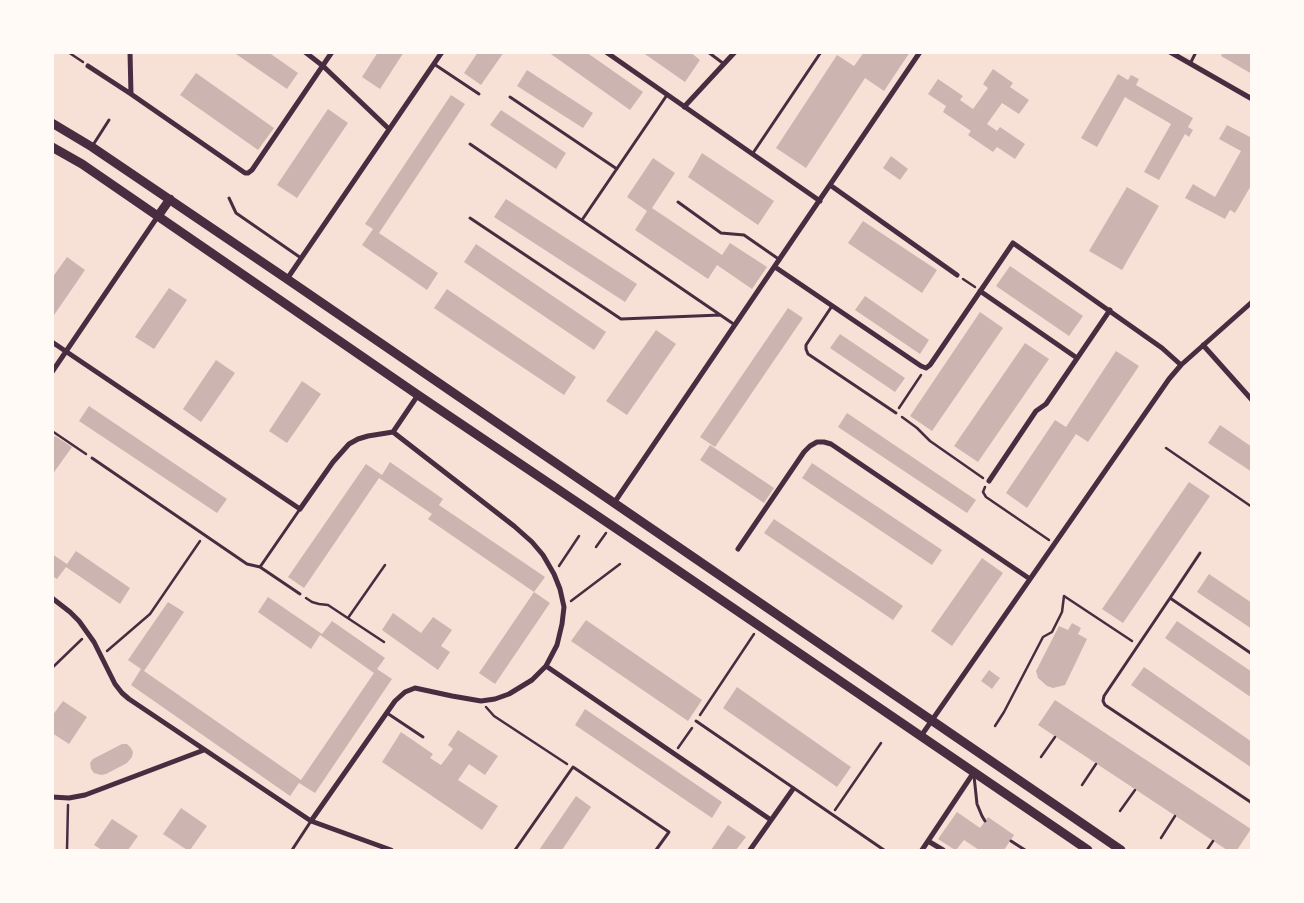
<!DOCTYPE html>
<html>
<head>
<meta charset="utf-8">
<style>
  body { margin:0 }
  #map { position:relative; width:1304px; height:903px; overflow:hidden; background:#f7e1d7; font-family:Overpass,sans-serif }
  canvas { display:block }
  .frame { position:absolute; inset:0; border:54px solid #fffaf5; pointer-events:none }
</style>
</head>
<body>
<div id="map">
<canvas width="1304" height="903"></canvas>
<div class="frame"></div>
</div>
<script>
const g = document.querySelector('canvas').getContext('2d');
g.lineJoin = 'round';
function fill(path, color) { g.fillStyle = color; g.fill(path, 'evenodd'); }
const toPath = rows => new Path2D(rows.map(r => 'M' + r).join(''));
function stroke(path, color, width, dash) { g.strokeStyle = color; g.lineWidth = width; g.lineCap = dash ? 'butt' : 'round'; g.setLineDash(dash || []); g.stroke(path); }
const building = toPath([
  [233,52,268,52,298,73,287,89],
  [378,52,404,52,380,89,362,77],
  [478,52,504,52,481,85,464,73],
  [548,52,586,52,643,92,630,110],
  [642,52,690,52,700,60,685,82],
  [864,52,910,52,884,91,865,78,806,168,776,148,837,55,854,66],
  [1223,52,1252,52,1252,74,1221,56],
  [993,69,1013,83,1010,87,1029,100,1019,114,1002,103,987,124,997,131,1000,127,1025,144,1015,159,997,147,993,152,968,135,971,131,943,112,946,106,928,94,938,79,963,96,960,100,973,109,988,88,983,84],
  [527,70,593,113,583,128,517,86],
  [196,73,274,128,258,150,180,95],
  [1118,74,1128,80,1131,75,1139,79,1136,85,1193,118,1188,127,1193,130,1189,137,1185,134,1159,180,1144,172,1171,124,1128,99,1125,97,1097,147,1081,138],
  [451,95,465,104,379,233,438,273,427,290,362,245,373,229,365,224],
  [328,109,348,123,297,198,277,185],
  [501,110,566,153,556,169,490,125],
  [1227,125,1252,138,1252,184,1235,213,1230,210,1225,219,1185,198,1193,184,1215,197,1241,151,1219,139],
  [702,153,774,201,758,225,688,177],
  [891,156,908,169,900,180,883,168],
  [653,158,675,173,652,208,722,255,730,243,767,267,752,289,717,265,708,279,635,230,647,211,627,197],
  [1127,187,1159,206,1122,270,1089,251],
  [506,199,637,284,625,302,494,217],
  [863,221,937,270,922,293,848,243],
  [476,244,606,332,594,350,464,262],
  [67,257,85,270,52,318,52,278],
  [1010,266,1083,316,1069,336,996,286],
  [169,288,187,300,154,349,135,337],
  [447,289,576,377,564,395,434,308],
  [865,296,929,340,920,354,855,310],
  [788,308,803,318,715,447,700,437],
  [980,312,1003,328,932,431,910,416],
  [656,330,676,344,627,415,606,401],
  [840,334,905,378,895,392,830,348],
  [1025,343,1049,359,978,462,954,446],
  [1116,351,1139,366,1088,442,1076,434,1027,508,1006,493,1055,420,1066,427],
  [216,360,235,373,201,422,183,409],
  [302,381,321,394,287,443,269,431],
  [89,406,227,499,217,513,79,421],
  [847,413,976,500,967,513,838,427],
  [1220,425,1252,447,1252,472,1208,443],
  [55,436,72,447,52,475,52,440],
  [710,445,774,488,764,503,700,460],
  [390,462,443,499,439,505,545,577,534,592,428,519,432,514,379,478,304,588,288,577,366,464,382,475],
  [812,463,942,550,932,565,802,478],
  [1189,482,1210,496,1123,623,1102,609],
  [774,519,903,606,893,620,764,533],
  [76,551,130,588,120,604,66,567,57,579,52,576,52,554,67,564],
  [982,558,1003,573,952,646,931,631],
  [1209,574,1252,603,1252,629,1197,592],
  [534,592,550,603,495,684,479,673],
  [268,597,322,634,332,621,385,658,377,669,392,679,315,793,299,783,290,796,131,685,141,669,128,660,168,602,184,612,144,671,301,780,374,673,320,635,311,649,258,612],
  [393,613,421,633,433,617,452,630,441,646,450,652,438,670,382,630],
  [586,620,702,700,688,721,571,641],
  [1177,621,1252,672,1252,698,1165,638],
  [1072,623,1081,628,1078,634,1087,639,1065,685,1053,688,1047,686,1038,678,1036,671,1059,626,1068,630],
  [1144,667,1252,742,1252,768,1131,685],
  [989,670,1000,678,992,689,981,681],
  [737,687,851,767,837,787,723,708],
  [1055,700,1251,829,1237,850,1227,850,1038,725],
  [63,701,87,717,69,744,52,733,52,716],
  [585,709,722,802,712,818,575,725],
  [458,730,498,756,485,775,469,764,458,780,498,806,482,830,382,762,401,732,433,754,430,758,441,765,453,749,448,745],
  [122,744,127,744,131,748,133,752,132,757,127,763,106,774,101,775,94,773,91,769,90,763,93,759],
  [576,796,591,807,562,850,539,850],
  [181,808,207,826,190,850,187,850,163,834],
  [957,812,980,828,988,817,1014,835,1004,850,979,850,964,840,956,850,955,850,938,839],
  [112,819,138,836,128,850,102,850,94,845],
  [728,825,746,837,736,850,711,850]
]);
const path = toPath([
  [68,52,83,62],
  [963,279,975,287],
  [899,408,921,375],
  [902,417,917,428,930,441,983,478],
  [52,431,86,454],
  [1166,448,1252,507],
  [985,487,983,492,986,497,1049,540],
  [596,547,606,533],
  [559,566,579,536],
  [306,598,312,602,319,604,328,605,384,642],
  [571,601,620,564],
  [348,618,385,565],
  [107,651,150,614,200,541],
  [52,668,82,639],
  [486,707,494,716,567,764],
  [700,715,754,634],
  [995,726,1004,712,1043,637,1052,632,1062,612,1064,596,1132,641],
  [678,748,692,728],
  [1041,757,1055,737],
  [1082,785,1096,764],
  [835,810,881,743],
  [1120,811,1135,790],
  [1161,838,1175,816],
  [67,850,68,805],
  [1207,850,1213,841]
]);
const service = toPath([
  [708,52,724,64],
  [434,64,479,94],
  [1190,64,1196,52],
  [510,97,617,169],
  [470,144,735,325],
  [93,145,109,120],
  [753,153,821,52],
  [229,198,236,213,301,258],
  [678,202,721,233,744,235,780,260],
  [470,218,621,319,720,315],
  [582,220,667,95],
  [832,306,806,345,806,349,808,354,896,413],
  [92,458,247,564,260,567],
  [300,594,260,567,300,509],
  [1170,598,1200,553],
  [1252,654,1170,598,1104,696,1103,701,1105,705,1252,803],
  [387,713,423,737],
  [696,721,884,850],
  [974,776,977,804,982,816,985,821],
  [1011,841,1025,850],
  [292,850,311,821],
  [515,850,573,767,669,832,656,850]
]);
const minor = toPath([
  [130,52,131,94,245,173,248,173,252,170,332,52],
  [305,52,323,66,389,129],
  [606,52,820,201],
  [1170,52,1252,99],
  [88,66,131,94],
  [684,107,735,52],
  [830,185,957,275],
  [775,267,921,366,926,368,930,365,1013,243,1162,348,1181,365],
  [287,279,442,52],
  [980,291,1077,358],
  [52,342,300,509,333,462,349,444,358,439,368,436,393,432,418,395],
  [1203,345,1252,400],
  [52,372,158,216],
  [989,481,1036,411,1046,404,1110,310],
  [614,503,920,52],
  [738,549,804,452,810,446,817,442,824,442,831,444,1030,579],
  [52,598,70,612,79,621,94,642,115,684,122,693,129,699,311,821,391,850],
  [546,666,771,820],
  [921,736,1169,379,1181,365,1252,302],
  [52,797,69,798,85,795,204,750],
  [311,821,395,701,405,692,415,688,452,696,481,701,495,699,509,694,532,680,546,666,557,645,562,624,564,607,560,589,554,574,543,555,532,542,514,526,393,432],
  [928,841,943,850],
  [750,850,793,789],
  [922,850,974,772]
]);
const secondary = toPath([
  [52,123,92,147,287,279,1121,850],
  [52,147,82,164,418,395,645,548,1088,850],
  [158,216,170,199]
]);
fill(building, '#ccb4b1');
stroke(path, '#4a2c40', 2.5);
stroke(service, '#4a2c40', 3);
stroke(minor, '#4a2c40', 5);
stroke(secondary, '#4a2c40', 9);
</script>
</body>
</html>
